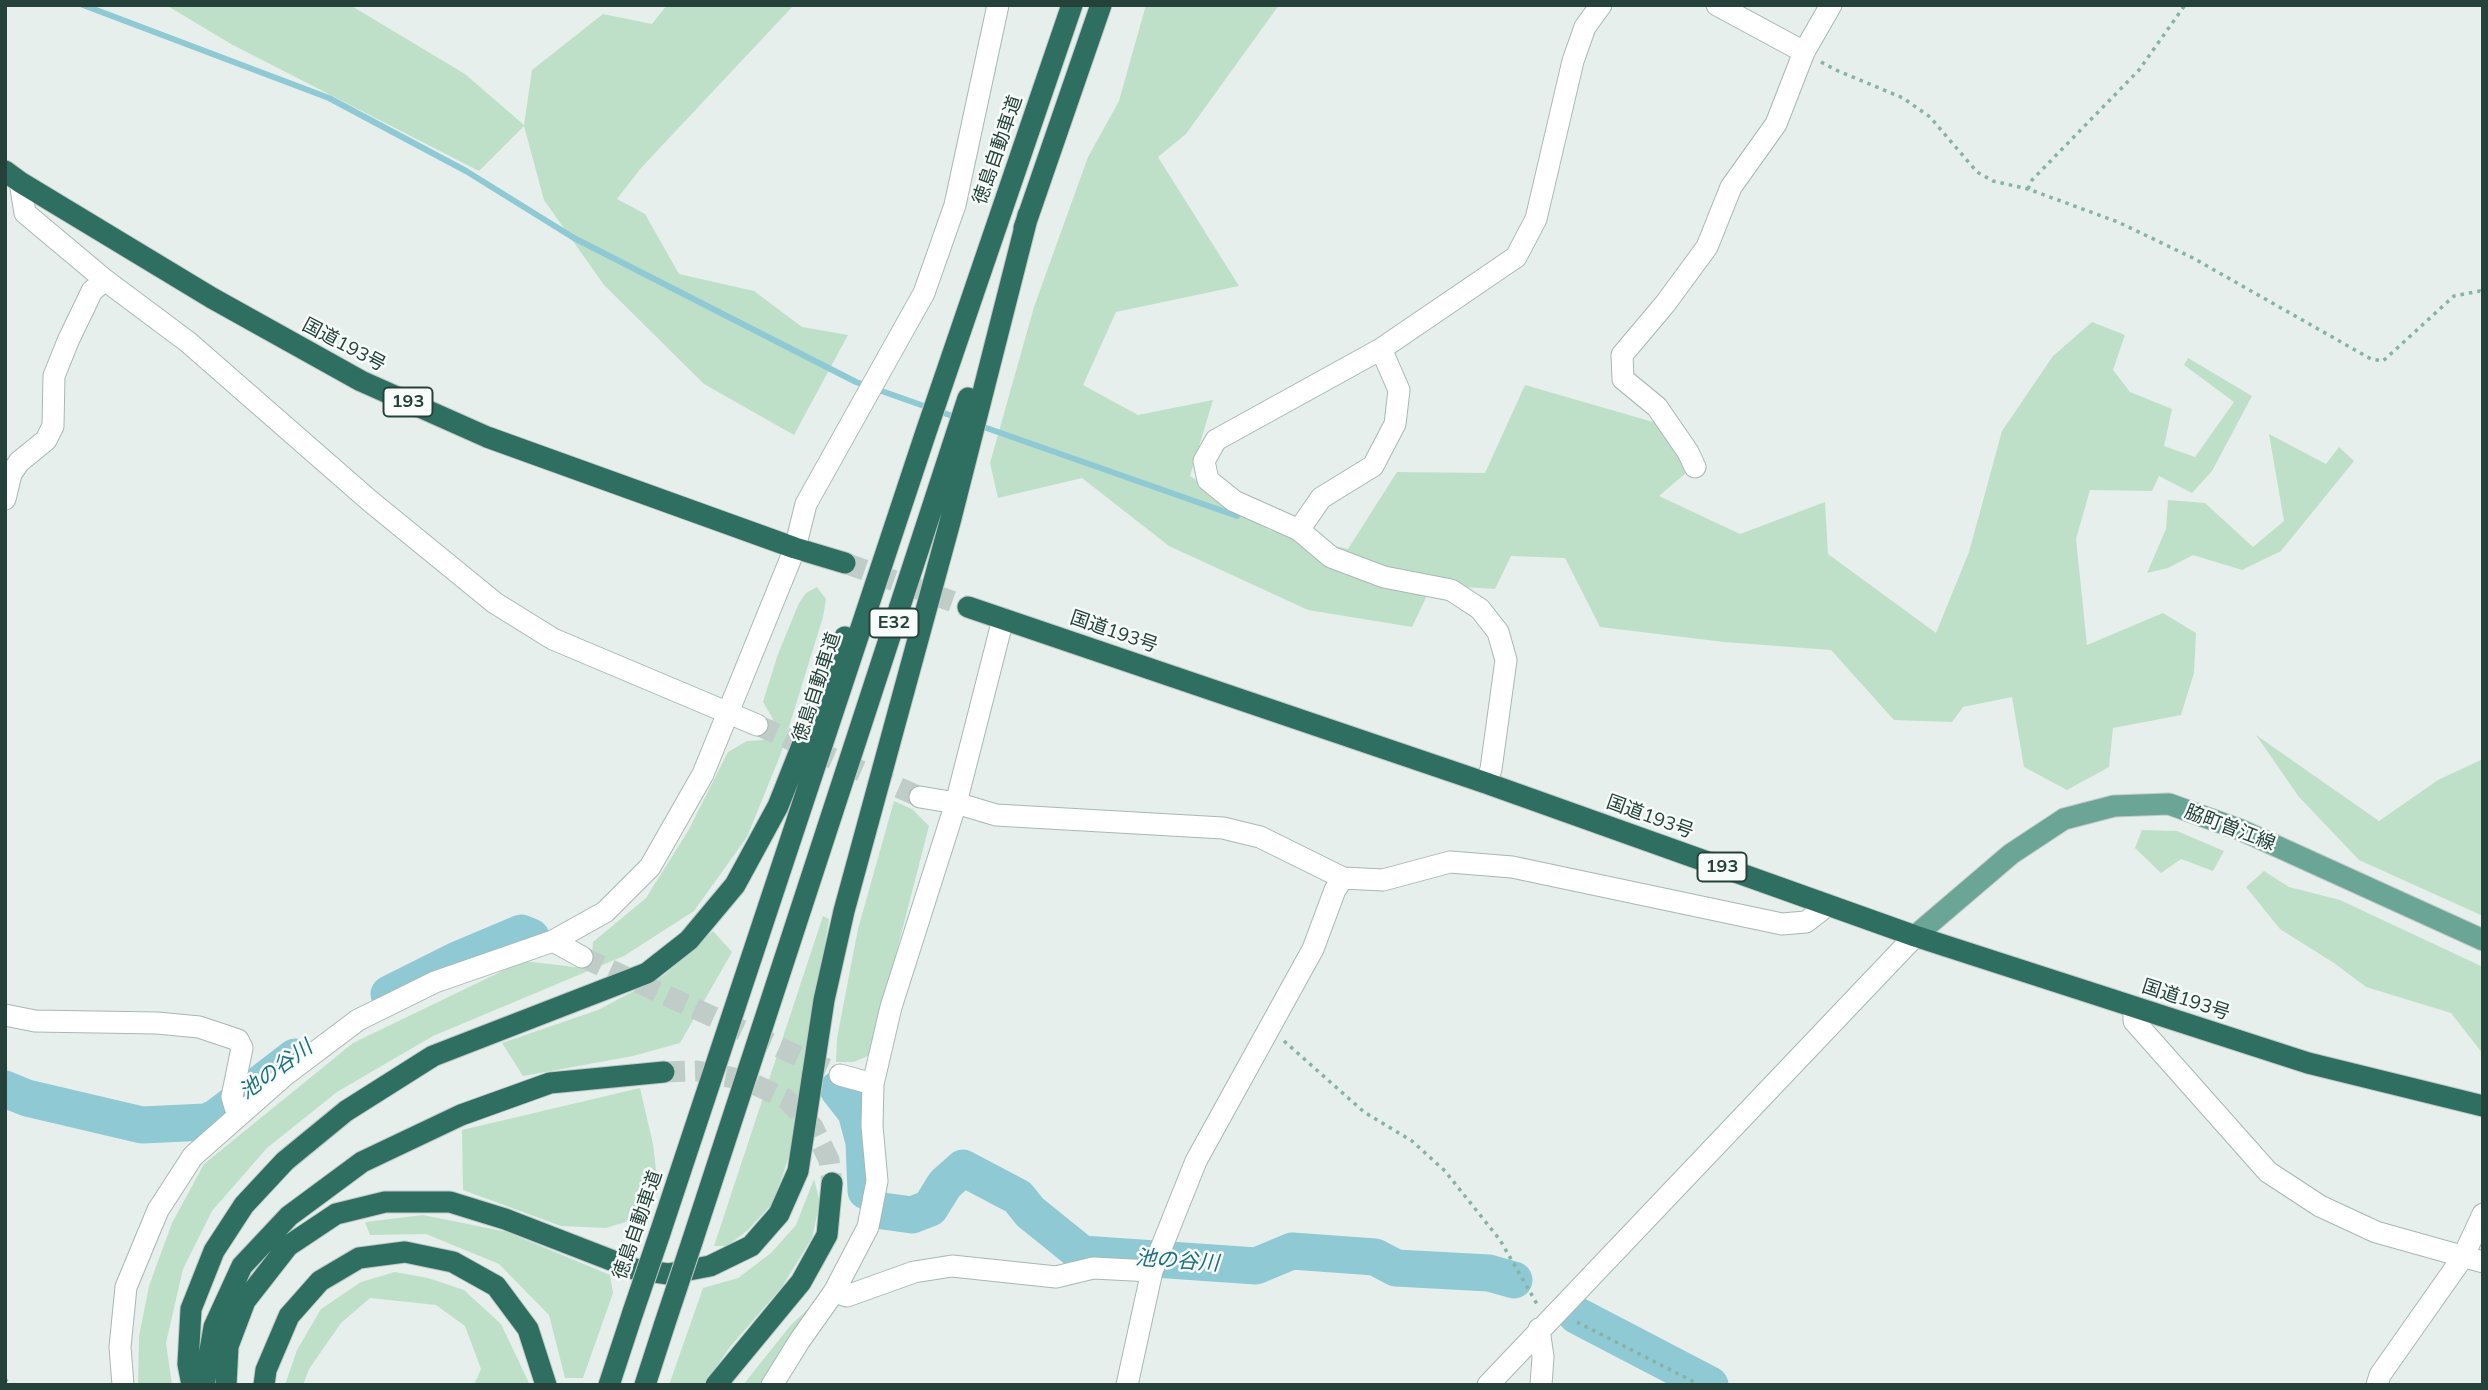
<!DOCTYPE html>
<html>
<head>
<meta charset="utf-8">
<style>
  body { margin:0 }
  #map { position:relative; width:2488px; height:1390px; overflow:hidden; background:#e6efeb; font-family:Mulish,sans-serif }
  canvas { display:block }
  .frame { position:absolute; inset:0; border:7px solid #24423a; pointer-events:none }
</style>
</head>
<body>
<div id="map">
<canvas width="2488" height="1390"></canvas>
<div class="frame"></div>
</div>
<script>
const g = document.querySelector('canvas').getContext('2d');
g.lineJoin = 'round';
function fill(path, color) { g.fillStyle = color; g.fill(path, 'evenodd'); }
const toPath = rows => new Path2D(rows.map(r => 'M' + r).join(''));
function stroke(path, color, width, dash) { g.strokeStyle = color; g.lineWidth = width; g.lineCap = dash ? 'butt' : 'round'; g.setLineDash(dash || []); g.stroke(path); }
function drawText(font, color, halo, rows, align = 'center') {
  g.font = font + ' Mulish,"Noto Sans JP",sans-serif'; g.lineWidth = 5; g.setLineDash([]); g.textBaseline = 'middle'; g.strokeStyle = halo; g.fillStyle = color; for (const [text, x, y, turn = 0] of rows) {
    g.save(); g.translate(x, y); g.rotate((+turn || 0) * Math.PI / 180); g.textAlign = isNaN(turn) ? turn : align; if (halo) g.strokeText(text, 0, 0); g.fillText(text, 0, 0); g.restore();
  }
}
const green = toPath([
  [166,5,350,5,465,74,524,125,532,70,603,14,652,24,667,5,794,5,641,168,617,199,645,214,679,274,754,291,802,327,848,335,794,435,704,384,604,285,544,200,524,126,479,171,231,44],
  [1146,5,1279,5,1186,134,1158,157,1239,286,1116,312,1083,385,1138,415,1213,400,1190,476,1269,530,1348,549,1397,472,1485,473,1525,385,1674,428,1687,472,1659,496,1740,534,1825,502,1828,554,1936,633,1969,552,2002,431,2053,356,2092,322,2125,335,2113,370,2130,392,2172,409,2164,446,2195,457,2234,402,2184,365,2188,358,2252,396,2212,471,2192,493,2159,476,2152,491,2090,490,2076,539,2087,645,2163,613,2196,633,2194,673,2181,715,2113,728,2109,767,2067,790,2024,767,2012,697,1963,707,1952,722,1894,720,1831,650,1724,642,1600,627,1565,558,1511,556,1495,589,1432,585,1412,627,1308,610,1169,546,1082,478,998,498,990,463,1034,307,1088,157,1119,101],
  [2269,434,2326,464,2339,447,2354,461,2281,551,2242,570,2193,555,2168,568,2147,573,2166,529,2168,500,2205,503,2253,547,2284,521],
  [817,587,826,599,823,617,780,756,747,837,694,911,624,956,433,1036,337,1092,267,1148,212,1211,183,1269,166,1343,172,1385,138,1385,139,1336,149,1286,172,1223,204,1164,353,1043,523,961,575,967,592,954,593,942,646,898,688,831,728,752,747,741,763,740,773,719,763,702,778,654,799,603,806,593],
  [2256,735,2379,821,2438,780,2483,759,2483,916,2359,860,2299,797],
  [894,801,912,809,929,826,870,1055,854,1062,836,1062,837,1038,858,929],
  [2142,830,2177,831,2224,851,2213,871,2181,859,2161,873,2135,848],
  [2264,871,2289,887,2340,900,2483,967,2483,1054,2451,1013,2366,987,2334,963,2280,929,2246,887],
  [823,916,829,919,794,1142,773,1203,747,1231,727,1246,714,1246],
  [713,931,732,952,680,1043,633,1056,523,1076,502,1043,598,1010,664,975],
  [640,1088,653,1144,657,1178,638,1218,606,1228,561,1226,463,1190,462,1130],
  [814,1179,820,1202,812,1238,782,1287,730,1347,704,1385,669,1385,703,1288,738,1278,771,1253,796,1225],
  [423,1215,507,1232,610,1275,613,1293,583,1378,565,1378,549,1315,499,1264,426,1234,370,1235,365,1222],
  [395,1272,428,1278,464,1290,501,1324,530,1385,474,1385,481,1369,465,1326,436,1305,370,1298,341,1323,309,1369,303,1385,285,1385,297,1350,321,1309,361,1282],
  [813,1304,759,1385,743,1385,790,1326]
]);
const stream = toPath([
  [83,5,329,98,466,171,574,238,856,382,958,418],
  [978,425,1237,516]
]);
const river = toPath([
  [389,994,457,960,521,933,531,937],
  [5,1089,27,1098,142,1125,206,1122,217,1117,295,1057],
  [838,1089,856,1112,864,1142,866,1191],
  [883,1211,912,1215,930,1208,945,1184,963,1168,1018,1197,1030,1212,1082,1254,1256,1266,1292,1251,1375,1257,1396,1268,1489,1273,1514,1280],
  [1576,1315,1710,1385]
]);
const minorTunnel = toPath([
  [757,725,920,797],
  [582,957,840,1075]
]);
const highwayTunnel = toPath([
  [845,563,968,607],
  [664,1072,697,1071,745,1080,786,1099,813,1127,829,1160,832,1183]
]);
const path = toPath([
  [1821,62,1836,70,1903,98,1930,117,1977,172,1993,181,2028,189,2118,222,2193,258,2371,359,2383,361,2454,296,2480,291,2483,293],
  [2028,189,2032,180,2139,70,2185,5],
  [1284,1041,1364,1112,1412,1141,1445,1171,1500,1240,1537,1304],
  [1577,1322,1700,1385],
  [5,1379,10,1385]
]);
const minor = toPath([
  [1717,5,1804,52],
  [20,182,25,213,105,280,188,342,370,501,495,603,553,639,757,725],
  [1381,349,1399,390,1395,424,1373,466,1321,498,1299,530,1331,557,1384,577,1451,590,1480,609,1498,632,1506,660,1491,769,1486,783],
  [1695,467,1688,452,1657,407,1623,379,1622,355,1665,304,1707,247,1731,187,1776,124,1804,52,1831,5],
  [5,499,11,474,19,462,46,440,53,426,54,376,68,341,92,291,105,280],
  [1299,530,1234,501,1208,480,1204,461,1216,440,1381,349,1516,257,1536,219,1573,61,1585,27,1601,5],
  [920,797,956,803,996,815,1223,828,1260,837,1343,878,1383,880,1450,862,1512,867,1782,924,1806,922,1828,905],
  [553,941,582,957],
  [2134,1007,2134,1021,2268,1172,2320,1206,2376,1232,2483,1262],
  [5,1015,35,1021,157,1023,199,1027,238,1040,242,1048,232,1097,235,1107,240,1114],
  [840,1075,873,1084],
  [834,1292,847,1296,914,1272,952,1266,1056,1277,1093,1268,1152,1271],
  [1539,1329,1543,1357,1541,1385],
  [123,1385,120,1347,126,1287,158,1210,193,1156,285,1075,358,1020,435,982,553,941,605,912,650,867,703,774,795,548,806,504,924,293,955,205,998,5],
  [772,1385,800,1340,834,1292,868,1227,877,1181,872,1126,873,1084,891,1007,956,803,1003,619],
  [1127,1385,1152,1271,1196,1161,1313,949,1335,890,1343,878],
  [1488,1385,1915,936],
  [2377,1385,2380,1375,2463,1257,2483,1214]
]);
const major = toPath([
  [1915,936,2011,854,2064,819,2114,806,2169,804,2241,830,2483,940]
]);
const highway = toPath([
  [5,171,20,182,212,298,361,381,487,437,795,548,845,563],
  [1024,228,1101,5],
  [968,607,1486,783,1915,936,2308,1063,2483,1106],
  [660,1233,926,432,1072,5],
  [692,1242,968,398],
  [192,1385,188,1364,191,1309,214,1251,244,1205,285,1161,346,1111,433,1056,647,973,689,940,735,885,778,806,845,637],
  [204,1385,214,1327,242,1266,289,1216,362,1162,461,1115,550,1083,664,1072],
  [226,1385,228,1346,245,1301,288,1246,336,1214,385,1202,450,1202,505,1219,634,1269,668,1274,710,1266,751,1246,779,1214,798,1171,824,1000,844,911,950,522,1028,215],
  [264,1385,266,1370,289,1316,320,1281,359,1258,405,1252,453,1262,496,1286,528,1329,546,1385],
  [609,1385,633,1312],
  [645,1385,665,1323],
  [716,1385,801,1282,827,1235,832,1183]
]);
const highwayBridge = toPath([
  [633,1312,660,1233],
  [665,1323,692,1242]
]);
const shields = [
  [408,402,49],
  [894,623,49],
  [1722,867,49]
];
const shieldNames = [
  ["193",408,402],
  ["E32",894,623],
  ["193",1722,867]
];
const streetNames = [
  ["徳島自動車道",998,150,-71],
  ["国道193号",344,345,28],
  ["国道193号",1114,632,19],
  ["徳島自動車道",817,687,-72],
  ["国道193号",1650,817,20],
  ["脇町曽江線",2230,828,21],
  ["国道193号",2186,1000,18],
  ["徳島自動車道",638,1225,-71]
];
const waterNames = [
  ["池の谷川",276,1070,-36],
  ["池の谷川",1177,1261,4]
];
fill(green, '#bfe0c8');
stroke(stream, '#8ec9d4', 6);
stroke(river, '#8ec9d4', 37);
stroke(minorTunnel, '#bfccc8', 21, [21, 10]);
stroke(highwayTunnel, '#bfccc8', 21, [21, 10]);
stroke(minor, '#a8b8b2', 23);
stroke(major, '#c2cac8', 23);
stroke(highway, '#c2cac8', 23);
stroke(path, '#86b3a5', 3.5, [3.5, 5]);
stroke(minor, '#fff', 21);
stroke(major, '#6aa596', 21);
stroke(highway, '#2f6f62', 21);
stroke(highwayBridge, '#c2cac8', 23, []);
stroke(highwayBridge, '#2f6f62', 21);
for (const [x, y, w] of shields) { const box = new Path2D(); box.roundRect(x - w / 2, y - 14.5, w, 29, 5); g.fillStyle = '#f7fbf9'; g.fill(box); stroke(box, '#24423a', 2); }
drawText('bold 18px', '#24423a', null, shieldNames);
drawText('19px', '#24423a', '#f7fbf9', streetNames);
drawText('italic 21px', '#1c6f80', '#f7fbf9', waterNames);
</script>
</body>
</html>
